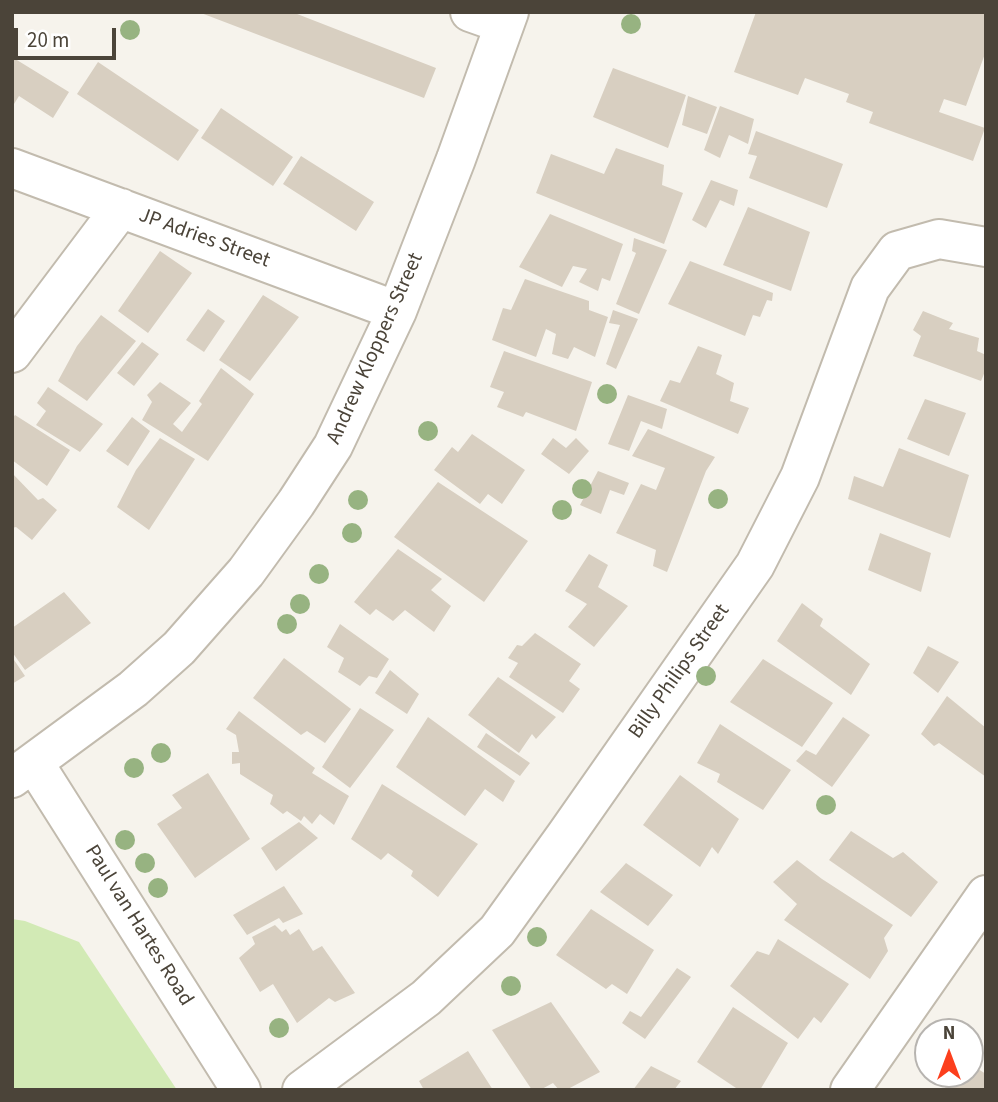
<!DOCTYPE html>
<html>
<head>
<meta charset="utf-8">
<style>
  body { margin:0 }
  #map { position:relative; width:998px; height:1102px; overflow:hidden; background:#f6f3ec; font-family:"Source Sans 3",sans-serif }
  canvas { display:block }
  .frame { position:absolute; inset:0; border:14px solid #4b4439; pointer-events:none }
  .north { position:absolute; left:914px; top:1018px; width:70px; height:70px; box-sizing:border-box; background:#fff; border:2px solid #b7b4b0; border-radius:50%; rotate:0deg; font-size:19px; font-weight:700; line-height:28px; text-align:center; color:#4b4439 }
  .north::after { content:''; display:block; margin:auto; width:24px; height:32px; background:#fc3f1d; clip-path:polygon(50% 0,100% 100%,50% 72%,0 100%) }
  .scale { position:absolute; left:14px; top:28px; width:102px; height:32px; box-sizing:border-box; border:4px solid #4b4439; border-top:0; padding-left:9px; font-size:21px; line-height:24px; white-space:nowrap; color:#4b4439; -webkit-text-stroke:5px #fff; paint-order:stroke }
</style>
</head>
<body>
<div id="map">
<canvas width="998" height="1102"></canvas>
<div class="frame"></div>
<div class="north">N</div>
<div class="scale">20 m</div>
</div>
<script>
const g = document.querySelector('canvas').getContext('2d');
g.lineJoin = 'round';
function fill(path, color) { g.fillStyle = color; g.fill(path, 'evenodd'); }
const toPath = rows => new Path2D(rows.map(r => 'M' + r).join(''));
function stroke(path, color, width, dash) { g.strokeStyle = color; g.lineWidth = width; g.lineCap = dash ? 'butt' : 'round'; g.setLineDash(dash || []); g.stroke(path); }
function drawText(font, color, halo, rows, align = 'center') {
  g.font = font + ' "Source Sans 3",sans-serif'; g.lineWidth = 5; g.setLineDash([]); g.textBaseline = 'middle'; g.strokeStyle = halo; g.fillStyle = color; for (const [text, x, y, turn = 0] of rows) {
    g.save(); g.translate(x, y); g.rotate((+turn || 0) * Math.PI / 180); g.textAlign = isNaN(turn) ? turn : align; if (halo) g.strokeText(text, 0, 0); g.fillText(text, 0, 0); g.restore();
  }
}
const green = toPath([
  [12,919,25,921,79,942,177,1090,12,1090]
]);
const building = toPath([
  [292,12,436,68,424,98,201,13],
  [756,12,986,12,986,51,966,106,944,99,939,112,985,128,973,161,869,123,873,112,846,102,849,94,805,78,798,95,734,72],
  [12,57,69,92,53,118,19,96,14,104,12,103],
  [98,62,199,130,178,161,77,94],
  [613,68,686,95,668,148,593,117],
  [688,96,717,107,707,134,682,125],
  [720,106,754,119,748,144,729,135,720,158,704,150],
  [221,108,293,157,273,186,201,138],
  [756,131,843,164,827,208,749,178,757,156,748,154],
  [616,148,664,165,662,185,683,193,664,244,536,193,551,154,604,174],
  [301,156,374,202,356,231,283,184],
  [711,180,738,190,734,206,720,200,706,228,692,220],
  [748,207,810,232,791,291,723,265],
  [550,214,623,244,610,281,602,278,598,291,579,282,587,269,573,266,562,287,519,267],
  [634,238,667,250,639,314,616,304,636,253,632,251],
  [160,251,192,273,148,333,118,311],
  [690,261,773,293,772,301,767,300,760,317,753,315,745,336,668,304],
  [525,279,589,301,589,310,608,317,595,357,574,347,568,359,552,354,556,334,546,329,536,357,492,340,503,308,511,310],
  [263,295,299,317,250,381,219,360],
  [208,309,225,321,204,352,186,340],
  [613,310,638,319,616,369,606,364,620,325,609,323],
  [923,311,953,323,949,329,979,338,977,351,986,355,986,369,981,381,913,356,921,336,913,330],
  [101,315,136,341,87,401,58,381,77,346],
  [142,342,159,354,134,386,117,373],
  [698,346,722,355,716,374,734,383,730,401,749,408,738,434,660,401,670,380,680,383],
  [504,351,592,382,576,431,526,412,523,417,497,407,504,392,490,387],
  [221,368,254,394,208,461,142,420,152,402,147,395,160,382,191,403,173,424,182,432,202,404,199,401],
  [48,387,103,424,80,452,36,425,46,411,37,403],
  [628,395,667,409,662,429,641,421,629,451,608,444],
  [925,399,966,413,949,456,907,439],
  [15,415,70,450,47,486,12,460,12,419],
  [132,417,150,431,128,466,106,451],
  [648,429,715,457,706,471,667,572,653,566,656,550,616,533,641,484,656,490,665,468,632,456],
  [472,434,525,470,502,504,488,494,480,504,434,470,452,447,458,452],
  [160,438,195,459,149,530,117,507,136,470],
  [553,438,566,448,576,438,589,451,569,474,541,454],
  [899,448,969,475,950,538,848,499,854,476,883,487],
  [598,471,629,483,624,495,610,490,601,514,580,505],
  [12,473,38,500,43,498,57,510,32,540,16,527,12,528],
  [438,482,528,541,484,602,394,537],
  [880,533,931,553,921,592,868,570],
  [398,549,442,579,431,590,451,606,434,632,405,610,393,621,376,609,370,615,354,602],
  [589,554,608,565,598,587,628,606,594,647,568,627,587,604,565,591],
  [64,592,91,623,25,670,12,652,12,628],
  [802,603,823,619,820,626,870,664,851,695,777,641],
  [340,624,389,659,377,678,369,676,360,686,338,672,344,658,327,647],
  [535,633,581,664,569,681,580,689,563,713,509,677,518,663,508,658,517,645,522,646],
  [928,646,959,662,938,693,913,673],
  [12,657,25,676,12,684],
  [284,658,351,709,325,743,307,731,301,735,253,698],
  [763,659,833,703,802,747,730,702],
  [390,670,419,694,407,714,375,693],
  [498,677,556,717,536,739,532,734,519,753,468,715],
  [947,696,986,728,986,777,939,743,934,746,921,734],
  [360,708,394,730,350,788,322,767],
  [239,711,315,768,312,773,349,796,334,825,320,814,312,824,304,816,301,821,287,811,283,814,270,804,273,795,240,774,240,763,232,764,232,752,239,752,236,735,226,729],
  [428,717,515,781,503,802,485,789,465,816,396,767],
  [843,717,870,735,832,787,796,761,806,750,816,755],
  [720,724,791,770,763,810,717,782,720,774,697,763],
  [486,733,530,763,520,776,477,747],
  [208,773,250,839,195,878,157,824,182,808,172,795],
  [680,775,739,819,718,854,712,847,700,867,643,825],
  [382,784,478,844,438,897,411,876,413,871,388,853,381,860,351,839],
  [299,822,318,838,276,871,261,848],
  [851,831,893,858,903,852,938,882,911,917,829,860],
  [797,860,822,879,893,925,884,938,888,951,870,979,784,920,797,904,773,882],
  [626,863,673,895,648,926,600,892],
  [284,886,303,914,283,923,279,918,247,935,233,915],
  [591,909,654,950,627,994,612,984,606,989,556,955],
  [275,925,282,932,286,929,290,935,299,929,313,951,322,946,355,993,335,1002,329,998,297,1023,273,984,260,992,239,958,255,944,252,937],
  [778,939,849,984,821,1023,814,1017,798,1039,730,986,757,951,769,955],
  [677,968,691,977,645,1039,622,1023,630,1011,641,1017],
  [551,1002,600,1072,566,1090,559,1090,553,1083,540,1090,532,1090,492,1030],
  [733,1007,788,1043,760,1090,739,1090,697,1062],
  [468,1051,493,1090,424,1090,419,1081],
  [970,1064,986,1074,986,1090,943,1090,958,1074,970,1074],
  [651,1066,681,1081,674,1090,633,1090]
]);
const minor = toPath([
  [470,12,504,24],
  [12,168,397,311],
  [12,353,121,208],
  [34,763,241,1090],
  [12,778,133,689,179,648,246,572,296,503,333,446,397,311,456,159,509,12],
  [302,1090,426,998,497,931,566,835,755,565,800,477,870,288,897,251,939,239,986,247],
  [850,1090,986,895]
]);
const trees = [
  [631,24],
  [130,30],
  [607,394],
  [428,431],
  [582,489],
  [718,499],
  [358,500],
  [562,510],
  [352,533],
  [319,574],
  [300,604],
  [287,624],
  [706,676],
  [161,753],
  [134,768],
  [826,805],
  [125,840],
  [145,863],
  [158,888],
  [537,937],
  [511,986],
  [279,1028]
];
const streetNames = [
  ["JP Adries Street",204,239,20],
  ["Andrew Kloppers Street",376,349,-66],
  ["Billy Philips Street",680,672,-55],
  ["Paul van Hartes Road",138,926,58]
];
fill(green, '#d2eab5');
fill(building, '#d8cfc1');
stroke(minor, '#c2bbae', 42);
stroke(minor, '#fff', 38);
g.fillStyle = '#97b381';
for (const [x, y] of trees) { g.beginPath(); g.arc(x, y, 10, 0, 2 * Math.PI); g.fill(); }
drawText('21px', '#4b4439', '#fff', streetNames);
</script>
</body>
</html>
